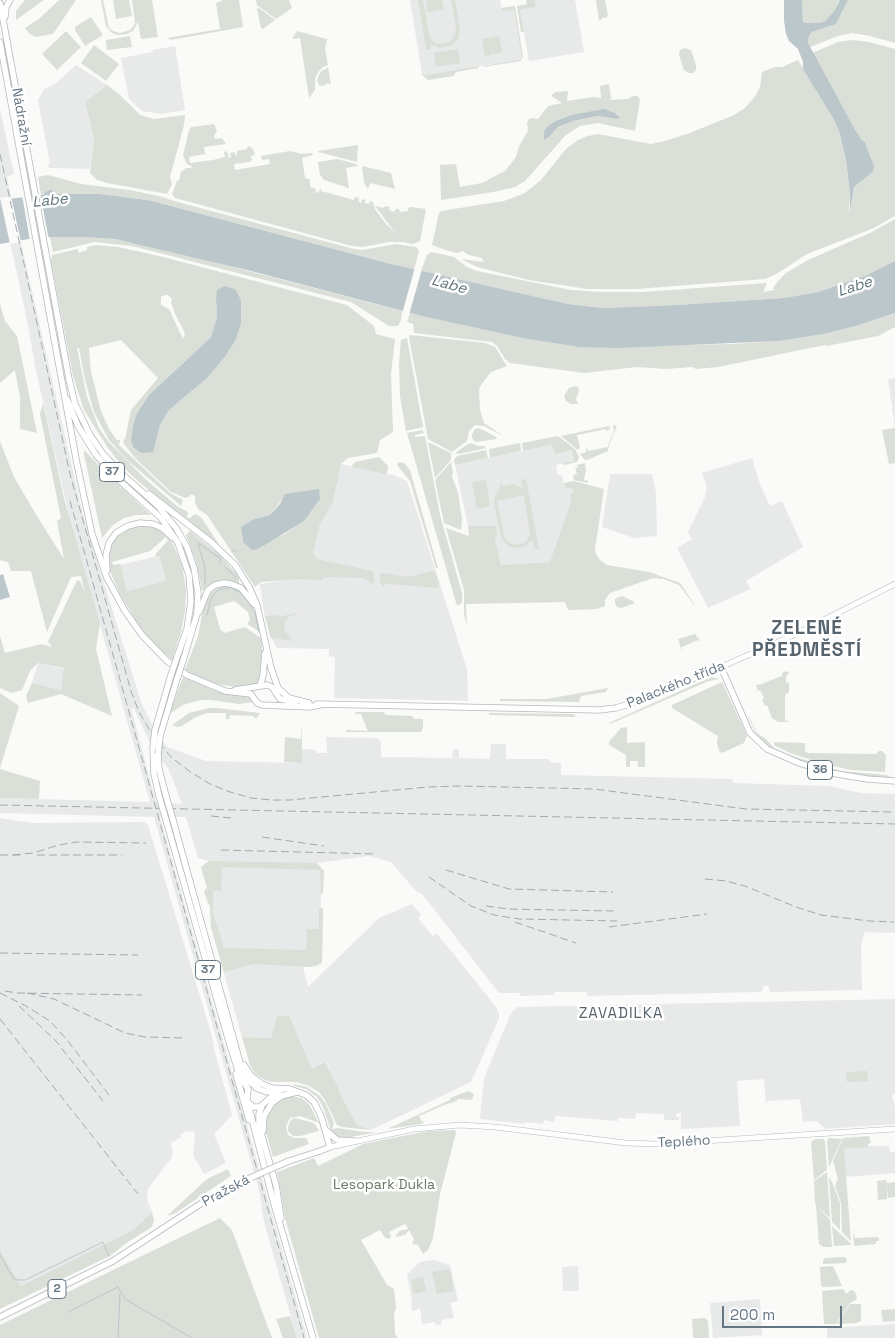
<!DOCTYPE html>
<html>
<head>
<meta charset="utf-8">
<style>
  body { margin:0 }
  #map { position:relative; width:895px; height:1338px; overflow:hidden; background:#fafaf8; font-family:"Space Grotesk",sans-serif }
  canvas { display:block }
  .scale { position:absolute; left:722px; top:1306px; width:120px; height:22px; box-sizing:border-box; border:2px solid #657683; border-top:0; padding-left:6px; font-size:15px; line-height:18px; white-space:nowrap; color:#657683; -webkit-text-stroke:4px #fff; paint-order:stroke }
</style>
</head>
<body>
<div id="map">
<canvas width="895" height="1338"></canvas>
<div class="scale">200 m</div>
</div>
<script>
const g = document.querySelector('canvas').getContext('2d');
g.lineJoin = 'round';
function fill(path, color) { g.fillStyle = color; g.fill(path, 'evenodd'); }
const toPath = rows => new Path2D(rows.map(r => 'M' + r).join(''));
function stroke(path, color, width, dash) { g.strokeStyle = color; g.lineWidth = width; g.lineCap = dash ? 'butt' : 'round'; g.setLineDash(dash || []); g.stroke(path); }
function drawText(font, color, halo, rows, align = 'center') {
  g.font = font + ' "Space Grotesk",sans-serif'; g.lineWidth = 5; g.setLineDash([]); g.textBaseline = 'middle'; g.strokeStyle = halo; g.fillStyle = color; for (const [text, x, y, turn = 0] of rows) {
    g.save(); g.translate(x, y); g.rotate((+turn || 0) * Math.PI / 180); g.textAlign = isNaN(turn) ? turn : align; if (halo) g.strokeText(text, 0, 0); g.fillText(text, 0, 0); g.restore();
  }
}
const built = toPath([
  [410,0,500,0,502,11,514,9,522,59,426,75,422,74],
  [535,0,575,0,584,52,529,61,520,10,536,7],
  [175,46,185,110,161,114,142,111,129,99,121,58,153,52,153,50],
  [76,65,107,85,85,102,94,139,90,169,49,168,48,164,50,164,38,100,44,89,55,84],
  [0,109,14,174,7,177,26,265,83,515,141,702,153,726,167,747,206,761,301,763,302,749,316,750,317,753,327,753,326,737,378,738,381,742,381,757,452,758,453,749,459,749,459,758,490,759,491,744,506,744,506,759,549,759,550,762,561,763,561,775,733,779,733,783,828,786,861,793,895,794,895,933,865,932,861,945,862,990,770,992,769,986,764,986,761,992,587,996,587,992,554,992,554,995,549,995,520,996,519,993,499,993,426,899,421,893,416,891,391,862,369,856,317,863,324,871,323,893,321,895,321,908,323,908,322,962,317,966,303,967,308,987,379,918,412,904,421,915,418,918,433,936,436,933,452,952,496,1007,499,1013,499,1018,487,1046,471,1082,371,1130,357,1125,338,1090,326,1062,312,1069,277,1016,271,1038,242,1037,211,927,210,906,208,903,204,891,207,888,201,867,209,861,198,858,186,817,160,817,307,1338,297,1338,264,1222,259,1190,154,817,0,813,0,798,150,802,70,519,36,371,27,320,0,196],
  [131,708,134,709,151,745,169,770,182,804,156,802],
  [895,378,895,428,888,379],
  [553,445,555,454,572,450,574,461,556,465,558,475,562,475,565,489,572,488,573,494,570,495,571,502,551,562,501,565,495,537,496,527,468,526,455,465],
  [752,458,760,484,770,506,782,501,803,547,746,581,751,589,708,608,677,548,692,539,688,532,705,497,707,488,702,473],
  [341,464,393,475,407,481,467,669,468,701,334,698,335,657,329,656,329,649,277,648,270,636,264,613,260,584,298,578,313,554,320,524,333,503],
  [610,474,652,474,656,492,657,536,634,538,602,527],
  [160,555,167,581,127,591,121,565],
  [38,663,64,669,61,690,32,683],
  [0,818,33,823,144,822,148,825,212,1036,214,1049,232,1115,214,1134,226,1163,204,1174,193,1155,195,1134,192,1130,191,1132,187,1131,183,1133,180,1135,181,1137,170,1144,173,1150,172,1157,148,1189,147,1200,152,1212,133,1230,21,1286,0,1250],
  [895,999,895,1094,892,1095,895,1107,895,1124,825,1129,817,1121,803,1122,800,1099,768,1101,766,1104,764,1079,737,1081,740,1126,681,1129,681,1113,679,1113,676,1114,676,1117,679,1117,679,1120,664,1120,664,1114,636,1113,635,1119,618,1118,618,1121,556,1116,554,1122,544,1120,543,1124,524,1122,524,1124,480,1119,484,1078,511,1013,518,1007],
  [868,1146,889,1146,890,1152,895,1152,895,1173,845,1177,844,1149],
  [434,1260,450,1265,458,1301,450,1303,454,1318,441,1320,442,1324,436,1325,435,1322,422,1324,420,1308,414,1311,412,1310,411,1302,412,1301,407,1274,420,1262],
  [578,1266,579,1291,563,1291,562,1267],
  [760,1299,762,1335,713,1338,710,1303],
  [895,1324,895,1338,827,1338,827,1329,828,1328]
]);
const green = toPath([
  [25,0,44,0,16,20,16,11],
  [59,0,76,0,53,34,35,37,29,33,25,28,40,18],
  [101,0,103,0,109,28,113,31,120,33,130,30,135,24,132,0,152,0,158,37,141,39,138,22,133,31,127,34,118,35,112,33,106,26],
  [113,0,129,0,132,16,116,19],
  [223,0,239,0,243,27,171,40,167,38,220,29,216,3],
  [256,0,289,0,292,8,276,19,257,5],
  [418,0,423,0,430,38,435,43,442,44,450,42,455,35,456,28,451,0,455,0,460,31,458,39,452,45,440,48,430,44,431,49,426,50],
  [426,0,442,0,444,9,428,12],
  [526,0,535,0,536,7,520,10,524,32,521,32,517,6,527,4],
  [596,0,605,0,608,15,606,18,604,17,599,21],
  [802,0,840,0,835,10,825,21,820,23,807,23,803,22],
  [848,0,895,0,895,43,870,36,852,33,838,36,810,47,808,43,809,36,812,32,836,24],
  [515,6,523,57,521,61,483,67,483,66,522,59,514,10,502,11,501,8],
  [259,8,275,20,263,29,261,28,257,9],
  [91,17,103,35,85,46,75,30,75,27],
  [66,31,81,47,57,70,42,54],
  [297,31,330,40,327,40,325,49,328,65,323,67,318,72,315,79,315,90,309,98,300,38,292,39],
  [130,36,132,47,107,50,106,40],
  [499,36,502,52,494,54,492,46,493,54,485,56,482,39],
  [852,40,869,42,895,49,895,216,874,228,807,254,778,273,765,279,636,289,587,289,529,280,477,267,461,259,484,262,482,258,469,255,462,251,458,253,452,252,432,245,439,213,441,211,504,201,525,193,541,180,566,149,578,140,588,136,598,134,651,144,665,141,690,133,734,115,745,108,756,95,760,87,762,72,775,67,782,67,798,60,833,118,839,131,846,160,850,194,849,210,850,211,854,187,869,175,871,157,865,142,861,139,854,128,812,53,838,42],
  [94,45,119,64,106,81,81,63],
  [685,48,691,50,696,65,696,70,693,73,688,73,684,70,679,55,680,50],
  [458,49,460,63,436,67,434,53],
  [479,66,479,68,456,72,454,76,428,80,421,74,426,75],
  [328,67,331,85,328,83,323,86,319,85,317,80,319,75,322,70,326,69],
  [609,84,611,99,609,100,628,99,633,96,637,96,640,99,635,131,598,123,580,126,566,135,525,181,515,187,493,192,441,200,440,165,456,164,460,187,482,183,505,171,516,157,519,146,528,131,527,122,530,118,538,119,548,106,562,103,551,96,555,92,568,91,567,101,593,97,601,98,600,86],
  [597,110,610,111,619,115,617,119,597,116,573,121,558,127,550,136,544,138,544,132],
  [107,85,119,94,140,115,154,119,185,115,184,125,170,177,172,184,167,194,107,183,97,180,90,173,94,139,85,102],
  [214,124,217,131,215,134,214,139,222,138,226,144,204,147,205,154,189,157,190,163,213,160,225,157,224,152,227,151,229,158,231,157,230,153,234,152,237,157,237,151,247,149,248,146,252,148,255,155,251,156,252,160,250,162,234,164,235,170,270,164,269,159,262,160,261,156,290,151,302,154,312,153,313,155,302,158,305,178,310,180,310,187,316,189,315,192,318,193,321,188,321,191,354,200,355,197,359,198,358,201,361,203,362,199,365,200,365,203,369,204,370,201,373,202,375,209,386,224,405,242,389,242,363,247,352,246,175,198,172,194,177,181,180,179,180,173,186,168,191,168,192,166,187,164,183,155,189,130,191,127,200,126,202,138,200,126],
  [358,145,357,162,318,152,318,151],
  [337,159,356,164,358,166,346,168,349,189,346,187,324,180,320,175,318,162],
  [362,166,391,173,395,189,370,183,368,189,364,183],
  [48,175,81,184,130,190,159,196,174,201,354,249,362,250,396,244,416,247,419,251,414,270,148,200,100,194,54,194,52,192,41,195,38,177],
  [375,206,384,208,385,206,390,207,389,210,394,212,396,209,399,209,400,212,408,211,408,208,412,207,426,209,420,241,413,244,406,243,393,230],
  [895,219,895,261,865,276,818,292,784,298,677,305,603,308,568,304,421,271,427,255,431,252,454,257,467,267,477,271,571,290,603,292,643,292,767,283,763,292,775,290,773,288,778,281,786,273,808,260,870,233],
  [50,237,83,237,114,239,164,249,402,311,401,320,398,326,389,326,351,302,132,246,94,242,53,252],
  [97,245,118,247,159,256,347,305,374,326,376,334,395,339,391,374,393,432,380,440,377,453,348,458,341,464,333,503,320,524,313,554,317,559,372,571,374,574,374,583,370,584,371,582,364,578,323,577,323,580,298,579,261,582,255,587,207,515,198,509,195,502,195,496,191,494,189,497,185,498,171,492,135,458,124,444,123,440,125,439,131,410,158,378,121,340,89,348,91,372,101,411,109,429,117,440,120,440,119,445,170,493,183,500,181,506,127,460,109,440,94,412,85,380,79,348,77,348,87,397,99,428,108,441,143,477,177,506,188,512,187,518,190,518,195,514,201,517,218,543,217,545,139,482,122,466,108,448,84,410,73,376,51,261,52,255,78,249,79,253,87,250,87,247],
  [225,286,235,289,235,341,224,358,206,379,169,410,160,425,158,432,133,447,131,440,133,425,137,413,149,395,211,337,217,317,216,299],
  [165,295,168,295,172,299,171,302,175,314,185,333,183,339,169,309,161,305,161,297],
  [284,497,320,499,305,520,283,535,276,537,258,549,243,542,241,527,254,519,270,515],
  [0,304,5,321,17,336,37,433,20,429,20,397,15,370,0,383],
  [410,313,522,338,578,347,733,344,779,341,824,334,856,326,895,313,895,327,878,336,826,346,825,345,718,367,696,369,692,367,666,369,637,367,584,373,510,363,505,359,497,346,492,342,414,333,413,324,407,322],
  [410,335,485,343,495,347,507,366,491,372,481,385,479,390,480,410,484,423,505,437,484,426,475,425,469,431,467,441,452,452,428,439,409,337],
  [407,338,423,427,406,431,400,396,399,364,401,340],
  [575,386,578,387,579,391,576,399,578,404,571,404,566,401,564,396,569,388],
  [43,403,64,498,100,623,96,649,112,716,61,694,28,703,26,696,32,683,61,690,64,668,38,663,30,671,22,690,12,693,0,688,0,636,5,653,42,644,52,647,48,642,77,580,80,581,85,593,81,576,71,577,47,632,31,571,11,571,8,562,0,560,0,441,14,477,38,518,64,559,57,521,61,518,40,414],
  [613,425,617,426,609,445,608,451,587,460,585,460,580,454,586,452,586,449,587,448,588,451,608,447,608,445,614,431],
  [609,426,610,429,607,431,606,429,577,435,580,448,578,450,561,436],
  [479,428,496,437,497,439,476,442,472,438,472,434,475,429],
  [895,428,895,463,889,464,882,430],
  [422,430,424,433,415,435,415,437,425,436,440,515,462,593,462,603,457,606,407,433],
  [558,436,575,449,579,457,577,462,564,465,563,463,574,461,572,450,555,454,552,445,523,451,522,443],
  [428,442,451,453,451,460,435,478],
  [471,443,478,446,484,446,486,448,460,454,455,453,468,444],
  [520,443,521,451,490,458,489,449],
  [84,450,106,473,151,515,136,515,124,518,113,525,102,538,84,454],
  [486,450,488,458,455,465,454,460,457,456],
  [379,457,388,466,387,474,351,467,355,462],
  [399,462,404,463,410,470,438,568,436,568,410,481,397,465],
  [451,462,453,472,452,476,458,493,462,519,461,530,444,523,435,480],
  [585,463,586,470,584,480,588,481,588,483,574,480,573,475,577,474,575,468,578,468,577,465],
  [526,479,539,549,535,549,532,539,527,545,519,548,510,547,504,542,501,536,494,503,495,495,500,488,499,485,502,484,503,486,513,484,523,488,521,480],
  [524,495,530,535,525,543,514,545,507,541,504,536,497,501],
  [486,480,490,506,477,509,472,482],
  [574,481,604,489,595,549,596,554,600,560,607,565,649,572,680,583,695,605,695,606,679,585,664,579,653,578,610,593,605,600,605,606,597,609,568,610,565,602,466,604,467,626,464,614,464,590,446,528,469,536,468,526,496,526,497,534,495,538,501,565,550,562,571,502,570,494,573,494,572,488,565,489,564,483],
  [138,525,156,528,168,536,173,544,182,565,186,589,185,611,181,632,172,660,151,641,136,621,120,594,109,569,108,555,111,545,118,535,133,526],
  [166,537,168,540,155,555,156,556,160,556,166,581,127,591,121,565,119,564,113,565,112,562,150,551],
  [190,531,220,555,239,577,239,583,226,580,218,581,204,590,202,590,196,561,186,535],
  [433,571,435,572,439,581,438,588,391,584,385,584,384,587,380,583,380,574,383,573,408,577],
  [229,585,239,590,252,605,260,632,247,624,250,620,248,612,234,601,214,607,220,629,224,633,245,627,262,639,262,676,259,684,242,688,217,684,185,670,198,636,203,609,208,595,219,586],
  [622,596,633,601,635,603,621,608,617,607,615,603,615,599],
  [297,613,296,615,288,617,284,623,285,631,290,637,292,641,271,638,265,616,277,615,278,617],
  [695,634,701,642,698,640,682,647,682,651,678,639],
  [787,671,789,673,786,676,786,683,789,682,789,692,785,695,785,721,787,720,788,722,778,722,772,718,767,705,765,706,762,700,764,698,760,690,758,691,756,685,758,684,759,685,782,676,782,673],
  [183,677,215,691,250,696,254,702,239,704,211,700,200,700,183,705,171,713,170,712],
  [711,677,720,679,709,681,610,724,609,723],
  [722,682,747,736,744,743,722,753,719,751,717,743,718,736,672,708,672,705],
  [608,688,606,692,581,696,579,702,500,701,500,699,547,699],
  [0,693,19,706,0,768],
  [209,708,217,708,260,713,257,718,254,718,254,716,230,715,229,719,226,719,226,713,207,713,194,718,182,726,177,727,172,725,189,713],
  [355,712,383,712,386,715,412,716,414,719,423,719,423,728,421,732,346,732,346,730,368,731,361,714,356,714],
  [489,713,573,714,576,717,489,715],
  [748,717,749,717,757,733,766,739,774,748,789,755,841,771,887,775,892,778,862,776,827,769,804,762,773,750,757,735],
  [302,722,302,763,284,762,285,737,301,739],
  [622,727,623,728,627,727,627,743,645,742,645,767,638,767,638,761,630,761,630,767,626,767,626,755,609,745,609,742],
  [774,742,805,743,805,751,808,753,876,754,879,751,882,751,886,755,885,772,851,770,820,763,790,753,774,745],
  [0,769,40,781,39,799,0,798],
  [209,861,316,863,324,871,323,893,321,895,320,870,222,867,221,891,213,891,213,913,224,948,306,950,307,929,319,929,319,908,323,908,322,963,311,967,253,964,224,972,211,927,210,906,208,903,204,891,207,888,201,867],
  [277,1016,289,1016,312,1069,325,1062,339,1089,338,1090,357,1125,371,1130,342,1127,337,1125,325,1100,319,1092,309,1086,296,1082,271,1082,263,1079,255,1074,250,1065,242,1037,271,1038],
  [867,1071,868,1081,847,1082,846,1072],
  [294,1084,307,1087,320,1096,326,1104,334,1123,332,1129,337,1128,365,1132,377,1132,345,1138,336,1137,331,1131,323,1107,317,1097,306,1089,294,1086],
  [468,1091,474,1094,472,1100,457,1099,457,1101,444,1105,419,1116,422,1122,425,1121,422,1124,387,1129,450,1100,450,1098],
  [291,1096,301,1098,309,1104,319,1123,300,1116,290,1118,286,1126,288,1135,294,1138,306,1138,309,1144,273,1157,264,1125,268,1111,278,1099],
  [295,1118,314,1123,319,1131,300,1136,293,1136,288,1131,288,1126,291,1120],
  [455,1130,456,1133,440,1194,433,1238,428,1250,423,1254,418,1245,412,1244,414,1239,409,1230,405,1235,395,1237,399,1231,408,1229,405,1224,389,1232,391,1236,390,1239,385,1238,380,1230,361,1240,387,1285,394,1289,396,1308,394,1313,395,1334,398,1338,319,1338,286,1222,277,1172,314,1158,318,1166,363,1144,428,1131],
  [869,1136,871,1143,868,1144,868,1147,844,1149,851,1241,842,1232,841,1203,835,1186,838,1179,833,1161,843,1138],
  [829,1138,842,1139,829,1167,827,1141],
  [815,1139,823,1139,825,1141,827,1170,814,1180,811,1142],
  [228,1169,231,1176,174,1214,167,1216,207,1179],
  [827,1172,830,1218,815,1204,814,1181],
  [829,1177,832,1182,840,1203,840,1230,832,1222],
  [886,1180,887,1183,895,1182,895,1197,888,1198,887,1187,887,1199,878,1200,877,1181],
  [816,1205,830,1220,832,1247,823,1247,819,1244],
  [152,1212,154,1221,152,1227,128,1242,110,1256,0,1309,0,1250,21,1286,133,1230],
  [220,1218,232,1230,272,1338,0,1338,0,1325],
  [832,1226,851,1244,851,1245,834,1246],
  [853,1231,855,1238,876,1237,879,1238,879,1241,876,1241,876,1244,854,1246],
  [845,1257,847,1259,846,1263,823,1264,823,1260,825,1258],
  [833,1266,842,1286,823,1287,821,1285,820,1267],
  [450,1269,454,1291,437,1294,432,1272],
  [423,1277,426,1291,414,1294,411,1280],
  [843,1289,846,1294,851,1290,854,1291,857,1296,856,1300,850,1303,836,1324,824,1324,822,1291],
  [850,1304,861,1304,861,1321,856,1323,837,1324],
  [895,1309,895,1321,883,1322,881,1310],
  [290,1316,297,1338,283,1338,276,1319],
  [705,1318,708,1321,709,1338,693,1338,692,1319]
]);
const water = toPath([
  [784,0,802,0,803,22,807,23,820,23,825,21,835,10,840,0,848,0,836,24,812,32,809,36,808,43,854,128,861,139,865,142,874,166,873,171,869,175,854,187,850,211,850,194,846,160,839,131,833,118,803,69,803,62,798,49,789,41,786,34,784,21],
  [604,109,615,113,620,117,617,119,597,116,573,121,558,127,550,136,544,140,544,132,547,127,556,121,572,115],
  [52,190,54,194,100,194,148,200,391,264,568,304,603,308,677,305,784,298,818,292,865,276,895,261,895,313,856,326,824,334,779,341,619,348,578,347,522,338,422,316,247,270,115,239,83,237,40,237,0,244,0,200,43,195,47,191],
  [225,286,235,289,241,300,241,324,235,341,224,358,206,379,169,410,160,425,153,452,141,453,133,447,131,440,133,425,137,413,149,395,211,337,217,317,216,299,217,290],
  [319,489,320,499,305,520,301,523,258,549,252,550,243,542,241,527,254,519,270,515,280,504,285,494],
  [3,574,10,597,0,600,0,575]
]);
const pier = toPath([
  [40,193,49,240,30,241,22,195],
  [11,196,21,242,10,244,0,198],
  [415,267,422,269,409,315,402,314]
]);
const stream = toPath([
  [232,551,234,550,237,552],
  [225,567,235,576,236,579],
  [205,584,205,568,198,543,221,559,219,561,220,563],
  [233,589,242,593],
  [249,602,255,613,259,632],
  [207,615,210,602,214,594,220,589,231,588],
  [0,1255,13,1278,18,1280,25,1280,103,1242,109,1256],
  [68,1312,118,1287,125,1299,192,1338],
  [118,1338,120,1294]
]);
const secondary = toPath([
  [721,667,796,634,895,584],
  [330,1147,414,1129,460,1125,495,1127,626,1143,656,1144,895,1129]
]);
const primary = toPath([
  [0,3,69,379,75,404,90,435,103,454,122,474,158,506,176,528,187,547,194,568,198,593,197,614,183,661],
  [5,17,6,7,10,0],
  [0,42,77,464,92,534,107,578,125,611,142,635,167,661,187,675,225,691,251,694,257,703,262,705,309,707,320,705],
  [67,399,78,426,96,455,121,482,161,518,178,543,189,575,191,601,187,629,177,657],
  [149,494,211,542,235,565,249,587,257,605,271,668,278,688,289,698,309,703],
  [107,570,106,555,109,543,116,533,128,526,140,523,153,524,162,528,172,537],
  [199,612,208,590,215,585,224,583,231,584,241,588,254,604],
  [260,686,263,676,265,653],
  [235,690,267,685,272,687,280,699,295,702],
  [317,704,599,710,616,708,643,700,721,667,750,733,767,749,799,763,831,773,867,779,895,781],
  [155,730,171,675],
  [160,736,177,679],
  [153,748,154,774,159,796],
  [158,754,159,769,166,796],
  [166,820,229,1042,239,1074,248,1089,247,1100,274,1204,313,1338],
  [173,820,242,1070,251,1083,258,1088],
  [244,1065,251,1076,262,1084,272,1088,290,1089,306,1095,314,1102,321,1116,330,1147,320,1151],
  [236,1074,249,1120],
  [256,1088,267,1092,281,1090],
  [248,1102,253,1107,260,1107,271,1097,279,1094],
  [262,1106,259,1114,259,1126,276,1185,281,1218],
  [263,1131,264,1116,272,1103,281,1096,297,1092],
  [327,1131,337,1140,355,1141],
  [0,1317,113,1261,208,1199,236,1184]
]);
const rail = toPath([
  [0,154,70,474,131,691,139,712,152,734,171,757,189,771,210,784,230,792,251,798,271,800,290,800,428,787,459,786,594,789,746,809,895,812],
  [70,501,304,1338],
  [0,805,895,824],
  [211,816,231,818],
  [262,837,324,846],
  [221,850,377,854],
  [0,855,20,855],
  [13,855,33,853,59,845,76,842,146,843],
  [37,855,122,855],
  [446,870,509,889,613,892],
  [429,877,471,906,494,915,519,919,617,921],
  [705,879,726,881,745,886,796,907,821,915,869,921,894,922],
  [486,906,508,909,614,911],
  [515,922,576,943],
  [609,927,707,914],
  [0,953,138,955],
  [5,991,17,993,142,995],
  [0,993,26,1006,50,1021,68,1041,109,1095],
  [27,993,54,999,125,1033,145,1037,184,1038],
  [19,1006,56,1041,103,1101],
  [0,1019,138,1194]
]);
const primaryBridge = toPath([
  [171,675,177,657],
  [177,679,183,661],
  [153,748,155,730],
  [158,754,160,736],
  [159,796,166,820],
  [166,796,173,820],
  [236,1184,289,1161,320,1151]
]);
const shields = [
  [112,472,25],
  [820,770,25],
  [208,970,25],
  [57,1289,18]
];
const shieldNames = [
  ["37",112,472],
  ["36",820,770],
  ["37",208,970],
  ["2",57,1289]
];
const streetNames = [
  ["Nádražní",21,117,80],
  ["Palackého třída",676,685,-22],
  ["Teplého",684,1142,-3],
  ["Pražská",226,1191,-28]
];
const parkNames = [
  ["Lesopark Dukla",384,1185]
];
const waterNames = [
  ["Labe",50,201,-6],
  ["Labe",449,285,15],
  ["Labe",855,287,-18]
];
const neighbourhoodNames = [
  ["ZAVADILKA",621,1014]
];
const districtNames = [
  ["ZELENÉ",807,629],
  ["PŘEDMĚSTÍ",807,651]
];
fill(built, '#e8e9e9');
fill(green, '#dadfd7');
fill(water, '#bbc7cb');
fill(pier, '#fafaf8');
stroke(stream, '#bbc7cb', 1);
stroke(secondary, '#b3babf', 6);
stroke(primary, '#b5babe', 7);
stroke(secondary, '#fff', 5);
stroke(primary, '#fff', 5.5);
stroke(rail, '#a2aab0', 1, [8, 4]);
stroke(primaryBridge, '#b5babe', 7, []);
stroke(primaryBridge, '#fff', 5.5);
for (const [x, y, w] of shields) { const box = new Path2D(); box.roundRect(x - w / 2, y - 9.5, w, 19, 4); g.fillStyle = '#fff'; g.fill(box); stroke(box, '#657683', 1); }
drawText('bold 12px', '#657683', null, shieldNames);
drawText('14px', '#657683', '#fff', streetNames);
drawText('14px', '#687a64', '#fff', parkNames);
drawText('italic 15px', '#60757c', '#fff', waterNames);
g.letterSpacing = '1px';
drawText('15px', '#57646e', '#fff', neighbourhoodNames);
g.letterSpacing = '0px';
g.letterSpacing = '1px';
drawText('bold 19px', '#57646e', '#fff', districtNames);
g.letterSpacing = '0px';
</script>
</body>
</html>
